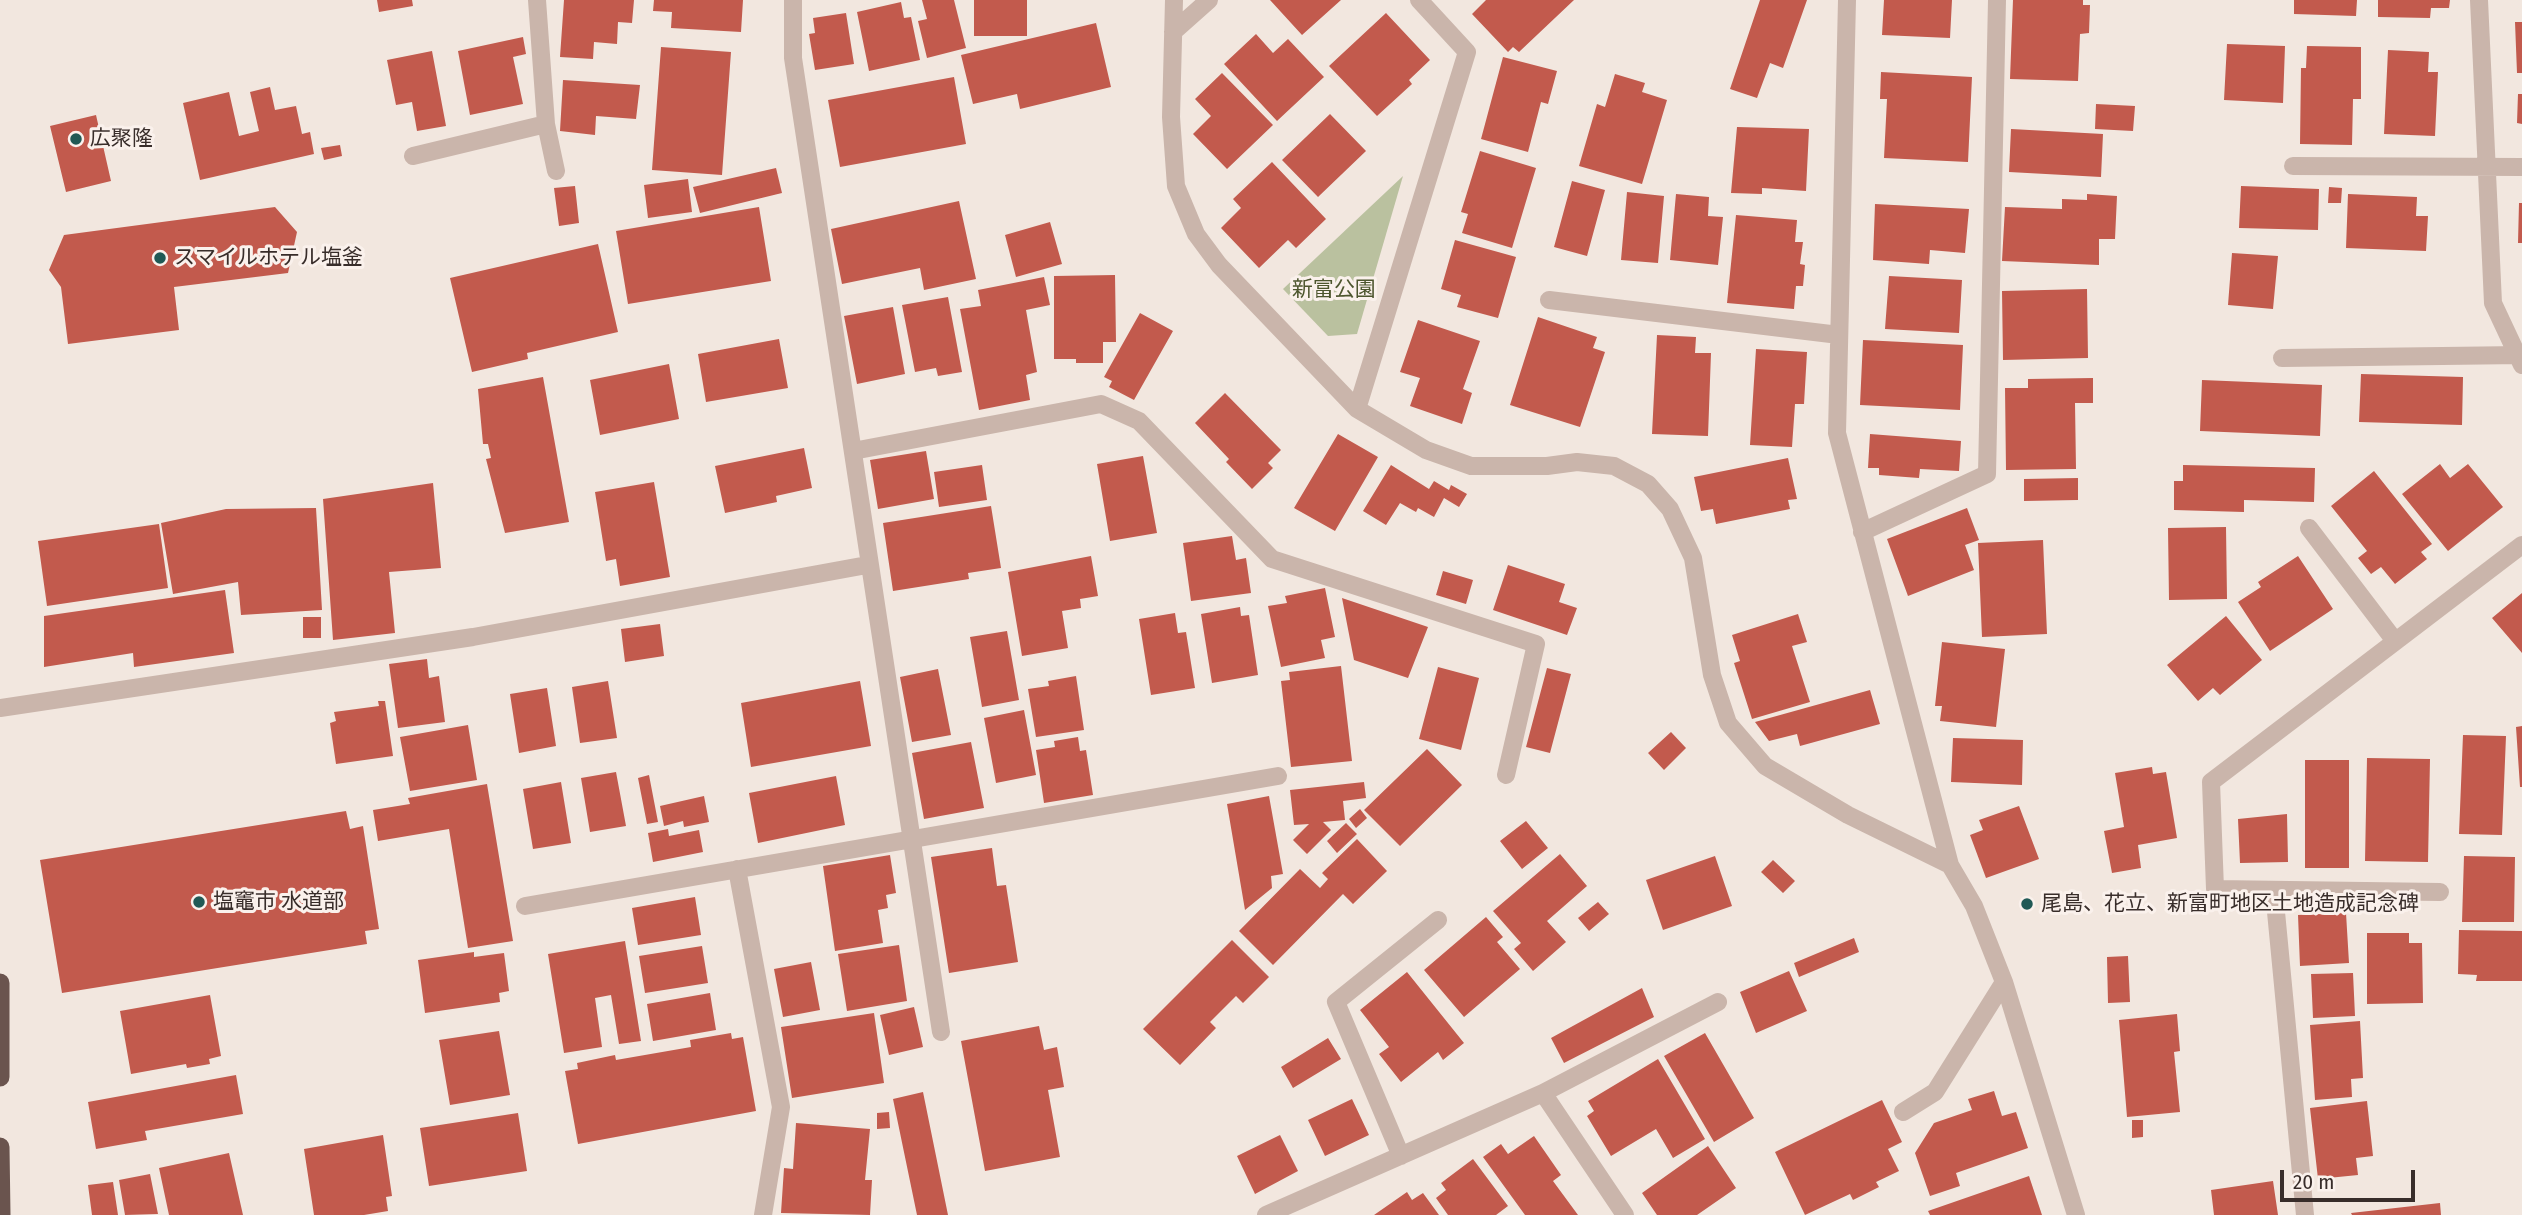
<!DOCTYPE html>
<html>
<head>
<meta charset="utf-8">
<style>
  body { margin:0 }
  #map { position:relative; width:2522px; height:1215px; overflow:hidden; background:#f2e7df; font-family:"Fira Sans Condensed",sans-serif }
  canvas { display:block }
  .scale { position:absolute; left:2280px; top:1170px; width:135px; height:32px; box-sizing:border-box; border:4px solid #382d2a; border-top:0; padding-left:9px; font-size:21px; line-height:24px; white-space:nowrap; color:#382d2a; -webkit-text-stroke:5px #faf1ec; paint-order:stroke }
</style>
</head>
<body>
<div id="map">
<canvas width="2522" height="1215"></canvas>
<div class="scale">20 m</div>
</div>
<script>
const g = document.querySelector('canvas').getContext('2d');
g.lineJoin = 'round';
function fill(path, color) { g.fillStyle = color; g.fill(path, 'evenodd'); }
const toPath = rows => new Path2D(rows.map(r => 'M' + r).join(''));
function stroke(path, color, width, dash) { g.strokeStyle = color; g.lineWidth = width; g.lineCap = dash ? 'butt' : 'round'; g.setLineDash(dash || []); g.stroke(path); }
function drawText(font, color, halo, rows, align = 'center') {
  g.font = font + ' "Fira Sans Condensed","Noto Sans JP",sans-serif'; g.lineWidth = 6; g.setLineDash([]); g.textBaseline = 'middle'; g.strokeStyle = halo; g.fillStyle = color; for (const [text, x, y, turn = 0] of rows) {
    g.save(); g.translate(x, y); g.rotate((+turn || 0) * Math.PI / 180); g.textAlign = isNaN(turn) ? turn : align; if (halo) g.strokeText(text, 0, 0); g.fillText(text, 0, 0); g.restore();
  }
}
const green = toPath([
  [1403,176,1357,334,1328,336,1283,289]
]);
const building = toPath([
  [377,0,412,0,413,6,379,12],
  [564,0,634,0,632,23,618,22,617,44,594,42,593,59,560,57],
  [654,0,743,0,741,32,671,28,672,12,653,11],
  [922,0,954,0,966,48,927,58,918,21,927,19],
  [974,0,1027,0,1027,36,974,36],
  [1270,0,1341,0,1302,35],
  [1486,0,1574,0,1519,52,1513,47,1508,52,1472,14],
  [1760,0,1807,0,1783,68,1770,63,1757,98,1730,89],
  [1884,0,1952,0,1950,38,1882,35],
  [2013,0,2083,0,2083,5,2090,5,2089,33,2080,34,2078,81,2010,79],
  [2294,0,2357,0,2356,16,2294,14],
  [2378,0,2450,0,2449,8,2431,8,2430,18,2378,17],
  [901,2,904,18,911,17,920,60,869,71,857,12],
  [846,13,854,64,815,70,809,34,815,33,813,18],
  [1386,13,1430,60,1409,80,1412,84,1377,116,1329,66],
  [2515,22,2522,22,2522,73,2517,73],
  [1096,23,1111,87,1020,109,1017,94,973,104,961,55],
  [1256,34,1273,53,1288,39,1324,77,1277,121,1224,64],
  [523,37,526,54,513,57,523,104,470,115,458,51],
  [2227,44,2285,46,2283,103,2224,100],
  [2307,46,2361,47,2361,99,2353,99,2352,145,2300,144,2301,68,2306,68],
  [661,47,731,52,722,175,652,170],
  [2388,50,2429,52,2428,72,2438,72,2435,136,2384,134],
  [432,51,446,126,417,131,412,102,396,105,387,60],
  [1503,57,1557,71,1548,104,1541,102,1528,152,1481,139],
  [1881,72,1972,77,1968,162,1884,158,1887,99,1880,99],
  [1222,73,1273,125,1227,169,1193,134,1211,116,1195,99],
  [1615,74,1645,83,1642,92,1667,100,1642,184,1579,166,1597,104,1605,107],
  [954,77,966,144,840,167,828,100],
  [563,80,640,85,636,119,596,116,595,135,560,131],
  [270,87,275,110,296,106,302,134,310,132,314,154,200,180,183,103,229,92,239,136,259,131,250,92],
  [2518,94,2522,94,2522,124,2517,123],
  [2096,104,2135,106,2133,131,2095,129],
  [1330,114,1366,151,1318,197,1282,160],
  [96,115,111,181,66,192,50,126],
  [1737,127,1809,129,1806,191,1762,188,1762,194,1731,193],
  [2011,129,2103,134,2101,177,2009,172],
  [340,145,342,156,324,160,321,148],
  [1480,151,1536,168,1512,248,1462,233,1468,214,1461,212],
  [1272,162,1326,219,1296,248,1288,240,1259,268,1221,228,1241,208,1233,199],
  [776,168,782,193,700,213,693,187],
  [688,179,692,212,648,218,644,185],
  [1572,181,1605,190,1587,256,1554,247],
  [575,186,579,223,559,226,554,188],
  [2241,186,2319,189,2318,230,2239,228],
  [2329,187,2342,188,2341,203,2328,203],
  [1627,192,1664,196,1658,263,1621,260],
  [1676,194,1709,197,1708,216,1723,217,1718,265,1670,260],
  [2087,194,2117,196,2115,239,2099,239,2099,265,2002,261,2005,207,2062,209,2062,199,2087,200],
  [2348,194,2417,197,2416,216,2428,216,2426,251,2346,248],
  [959,201,976,279,924,290,920,268,842,284,831,229],
  [2519,203,2522,203,2522,243,2518,243],
  [1875,204,1969,209,1965,253,1930,250,1929,264,1873,260],
  [275,207,297,232,288,273,174,287,179,330,68,344,61,287,49,270,64,235],
  [759,207,771,281,628,304,616,231],
  [1736,215,1797,220,1795,242,1803,242,1800,264,1805,265,1803,286,1796,286,1794,309,1727,303],
  [1050,222,1062,264,1016,277,1005,235],
  [1455,240,1516,257,1498,318,1457,307,1461,295,1441,289],
  [598,244,618,332,527,353,528,359,472,372,450,278],
  [2232,253,2278,256,2273,309,2228,305],
  [1115,275,1116,342,1103,342,1103,363,1076,363,1076,359,1054,359,1054,276],
  [1889,276,1962,280,1959,333,1885,329],
  [1044,277,1050,305,1026,310,1037,372,1026,375,1030,400,979,410,960,309,981,306,978,290],
  [2087,289,2088,358,2003,360,2002,291],
  [948,297,962,372,938,376,936,368,915,372,902,305],
  [893,307,905,374,857,384,844,316],
  [1140,313,1173,331,1134,400,1109,387,1112,381,1104,377],
  [1538,317,1597,337,1593,348,1605,352,1580,427,1510,405],
  [1418,320,1480,341,1463,389,1472,393,1462,424,1410,406,1420,378,1400,372],
  [1657,335,1696,337,1695,353,1711,353,1708,436,1652,434],
  [779,339,788,388,706,402,698,354],
  [1863,340,1963,345,1960,410,1860,405],
  [1756,349,1807,352,1804,404,1795,404,1792,447,1750,445],
  [669,364,679,419,600,435,590,380],
  [2361,374,2463,377,2462,425,2359,422],
  [543,377,569,522,505,533,486,459,491,458,488,444,483,444,478,389],
  [2093,378,2093,403,2075,403,2076,469,2006,470,2005,388,2028,388,2028,379],
  [2202,380,2322,385,2320,436,2200,431],
  [1225,393,1281,450,1268,463,1273,468,1252,489,1226,462,1229,459,1195,423],
  [1338,434,1378,457,1335,531,1294,508],
  [1870,434,1961,441,1959,471,1920,469,1919,478,1879,475,1879,468,1868,468],
  [804,448,812,488,776,496,777,502,725,513,715,466],
  [926,451,934,499,878,509,870,460],
  [1143,456,1157,533,1110,541,1097,464],
  [1788,458,1797,499,1788,500,1790,509,1716,524,1713,509,1701,511,1694,477],
  [2440,464,2450,478,2468,464,2503,507,2448,551,2402,494],
  [982,465,987,500,939,507,934,472],
  [1391,465,1429,489,1434,481,1449,490,1451,485,1467,494,1459,507,1444,498,1434,517,1418,508,1416,512,1400,503,1386,525,1363,511],
  [2183,465,2315,468,2314,502,2244,500,2244,512,2174,510,2174,481,2183,481],
  [2374,471,2432,544,2421,552,2427,559,2395,584,2381,567,2371,574,2358,558,2367,551,2331,506],
  [2078,478,2078,500,2024,501,2024,479],
  [654,482,670,577,620,586,616,559,606,561,595,492],
  [433,483,441,568,389,572,395,633,333,640,323,499],
  [991,506,1001,568,968,573,969,579,893,591,883,523],
  [316,508,322,610,241,615,238,582,173,594,161,523,226,509],
  [1967,508,1979,540,1965,545,1974,570,1908,596,1887,539],
  [159,524,168,588,47,606,38,541],
  [2226,527,2227,599,2169,600,2168,528],
  [1232,536,1236,560,1246,558,1251,593,1191,601,1183,543],
  [2043,540,2047,634,1982,637,1978,543],
  [1091,556,1098,596,1080,599,1081,608,1062,611,1068,648,1022,656,1008,572],
  [2298,556,2333,609,2270,651,2238,602,2261,587,2258,582],
  [1508,565,1565,584,1559,602,1577,608,1567,635,1493,610],
  [1443,571,1473,580,1466,604,1436,595],
  [1325,588,1335,637,1321,640,1325,658,1281,667,1268,606,1287,603,1285,596],
  [225,590,234,653,134,667,133,653,44,667,44,616],
  [2522,593,2522,653,2492,618],
  [1342,598,1428,627,1408,678,1354,660],
  [1240,607,1241,616,1249,615,1258,675,1212,683,1201,614],
  [1175,613,1178,633,1186,632,1195,688,1151,695,1139,619],
  [1798,614,1807,642,1792,646,1810,702,1752,719,1734,663,1740,661,1732,635],
  [2226,616,2262,660,2220,695,2213,688,2198,701,2167,665],
  [303,617,321,617,321,638,303,638],
  [660,624,664,656,625,662,621,629],
  [1007,631,1019,700,982,707,970,637],
  [1942,642,2005,649,1996,727,1940,721,1942,706,1935,706],
  [427,659,429,678,439,676,445,722,398,728,389,664],
  [1341,666,1352,761,1291,767,1281,681,1290,680,1289,672],
  [1438,667,1479,678,1461,750,1419,739],
  [1547,668,1571,674,1550,753,1526,747],
  [938,669,951,735,912,742,900,677],
  [1076,676,1084,730,1036,737,1028,689,1049,686,1048,681],
  [608,681,617,738,580,743,572,687],
  [860,681,871,746,751,767,741,703],
  [547,688,556,746,519,753,510,694],
  [1870,690,1880,724,1800,746,1797,734,1769,741,1755,722],
  [378,701,385,701,393,756,336,764,330,723,336,721,334,712,379,706],
  [1024,710,1036,775,996,783,984,718],
  [468,725,477,780,410,791,400,737],
  [2522,726,2522,787,2520,787,2516,727],
  [1671,732,1686,748,1664,770,1648,753],
  [2463,735,2506,736,2502,835,2459,834],
  [1078,737,1080,751,1086,750,1093,795,1044,803,1036,750,1055,747,1054,741],
  [1953,738,2023,740,2022,785,1951,782],
  [971,742,984,808,924,819,912,753],
  [1427,749,1462,785,1400,846,1364,810],
  [2367,758,2430,759,2428,862,2365,861],
  [2305,760,2349,760,2349,868,2305,868],
  [2152,767,2153,774,2166,772,2177,838,2138,845,2141,868,2112,873,2104,831,2124,827,2115,773],
  [616,772,626,826,590,832,581,778],
  [649,775,658,822,647,824,638,778],
  [836,776,845,825,758,843,749,793],
  [561,782,571,843,533,849,523,789],
  [1364,782,1366,798,1343,801,1345,820,1323,822,1331,830,1307,854,1293,840,1309,824,1294,825,1290,790],
  [487,784,513,941,468,948,449,829,378,841,373,810,410,804,408,798],
  [704,796,709,822,684,827,683,821,664,826,660,806],
  [1269,796,1283,874,1271,876,1272,888,1245,910,1227,804],
  [2019,806,2039,859,1986,878,1970,835,1983,830,1979,820],
  [1360,809,1367,818,1356,828,1349,819],
  [346,811,350,829,363,826,379,929,365,931,367,944,62,993,40,860],
  [2287,814,2288,862,2240,863,2238,819],
  [1526,821,1548,848,1522,869,1500,841],
  [1346,823,1357,834,1337,853,1327,841],
  [668,829,669,836,699,830,703,852,653,862,648,833],
  [1357,839,1387,871,1353,904,1343,894,1273,965,1239,931,1300,869,1320,888,1328,879,1322,873],
  [992,848,997,886,1006,885,1018,962,949,973,931,857],
  [1560,854,1587,886,1547,921,1566,942,1533,971,1514,949,1521,943,1493,911],
  [890,855,896,893,886,895,888,908,878,910,883,943,835,951,823,866],
  [1715,856,1732,906,1663,930,1646,880],
  [2464,856,2515,857,2514,922,2462,922],
  [1773,860,1795,881,1783,893,1761,872],
  [695,897,701,935,638,945,632,908],
  [1598,902,1609,914,1589,931,1578,918],
  [2346,913,2349,963,2300,966,2298,915],
  [1486,917,1503,937,1497,942,1520,969,1464,1017,1424,970],
  [2459,930,2522,931,2522,981,2476,981,2477,975,2458,974],
  [2367,933,2409,933,2409,943,2422,943,2423,1003,2367,1004],
  [1854,938,1859,952,1799,977,1794,963],
  [1232,940,1269,977,1243,1003,1236,996,1210,1022,1216,1028,1180,1065,1143,1029],
  [625,941,641,1041,619,1044,611,995,595,998,602,1047,564,1053,548,954],
  [899,945,907,1001,847,1011,838,954],
  [702,946,708,983,645,993,639,956],
  [474,952,474,957,504,953,509,991,499,993,500,1002,425,1013,418,960],
  [2128,956,2130,1002,2108,1003,2107,957],
  [811,962,820,1010,783,1017,774,969],
  [1789,971,1807,1011,1756,1033,1740,992],
  [1407,972,1464,1043,1443,1060,1438,1052,1401,1082,1379,1054,1389,1047,1360,1010],
  [2353,973,2355,1016,2313,1018,2311,974],
  [1642,988,1654,1017,1564,1063,1551,1038],
  [710,993,716,1030,653,1041,647,1004],
  [210,995,221,1056,209,1059,210,1064,187,1068,186,1064,131,1074,120,1011],
  [914,1007,923,1047,889,1055,880,1015],
  [874,1013,884,1083,792,1098,781,1027],
  [2177,1014,2180,1051,2174,1052,2180,1112,2127,1117,2119,1020],
  [2360,1021,2363,1078,2351,1079,2352,1097,2315,1100,2310,1025],
  [1039,1026,1044,1050,1057,1047,1064,1087,1048,1090,1060,1157,985,1171,961,1041],
  [499,1031,510,1095,450,1105,439,1040],
  [731,1033,732,1039,743,1037,756,1111,578,1144,565,1071,578,1069,577,1063,615,1055,616,1060,691,1047,690,1040],
  [1705,1033,1754,1118,1714,1142,1664,1056],
  [1328,1038,1341,1059,1293,1088,1281,1067],
  [1658,1059,1705,1139,1673,1158,1656,1129,1611,1156,1587,1116,1594,1111,1588,1101],
  [236,1075,243,1114,145,1131,147,1140,96,1149,88,1102],
  [1994,1091,2002,1116,2016,1112,2028,1148,1956,1173,1960,1186,1930,1196,1915,1153,1934,1123,1972,1110,1968,1099],
  [923,1092,948,1215,917,1215,893,1099],
  [1352,1099,1369,1135,1325,1156,1308,1120],
  [1882,1100,1902,1142,1888,1149,1899,1171,1876,1182,1879,1187,1853,1200,1850,1194,1805,1215,1775,1152],
  [2367,1101,2373,1156,2356,1158,2358,1175,2318,1179,2310,1108],
  [889,1112,890,1128,877,1129,877,1113],
  [518,1113,527,1171,429,1186,420,1128],
  [2132,1120,2143,1120,2143,1137,2132,1138],
  [796,1123,870,1129,865,1180,872,1180,870,1215,781,1213,784,1168,793,1169],
  [383,1135,392,1196,386,1197,388,1211,364,1215,314,1215,304,1149],
  [1280,1135,1298,1171,1255,1194,1237,1156],
  [1534,1136,1561,1175,1553,1181,1578,1215,1525,1215,1483,1157,1501,1144,1508,1154],
  [1708,1146,1736,1188,1697,1215,1657,1215,1642,1193],
  [229,1153,243,1215,169,1215,159,1168],
  [1473,1159,1508,1206,1496,1215,1448,1215,1436,1198,1446,1190,1441,1183],
  [150,1174,158,1214,125,1215,119,1180],
  [2029,1176,2042,1215,1930,1215,1928,1211],
  [2273,1181,2278,1215,2214,1215,2211,1190],
  [113,1182,118,1215,92,1215,88,1185],
  [1407,1192,1412,1200,1423,1193,1439,1215,1374,1215],
  [2440,1203,2441,1215,2352,1215,2351,1213]
]);
const minor = toPath([
  [793,0,793,58,941,1032],
  [1174,0,1171,117,1176,186,1196,234,1219,265,1357,409,1426,450,1471,466,1547,466,1577,462,1614,466,1648,484,1670,509,1693,558,1712,675,1728,723,1765,766,1848,815,1950,865,1974,906,2004,982,2076,1215],
  [1847,0,1837,433,1950,865],
  [2479,0,2493,303,2522,365],
  [1173,32,1209,0],
  [546,124,556,171],
  [413,156,546,124,537,0],
  [2293,166,2522,167],
  [1549,300,1839,335],
  [2282,358,2522,355],
  [1357,409,1467,52,1419,0],
  [853,451,1101,404,1139,421,1272,559,1536,644,1506,775],
  [2309,528,2395,641],
  [1862,532,1987,474,1997,0],
  [0,708,473,637,867,565],
  [737,869,781,1107,763,1215],
  [2274,891,2305,1215],
  [2440,892,2215,889,2211,782,2522,545],
  [525,906,1278,776],
  [1543,1093,1625,1215],
  [1903,1112,1935,1092,2004,982],
  [1401,1156,1336,1002,1438,920],
  [1266,1215,1543,1093,1718,1002]
]);
const trunk = toPath([
  [0,983,0,1077],
  [0,1147,1,1215]
]);
const markers = [
  [76,139,7,"#205955"],
  [160,258,7,"#205955"],
  [199,902,7,"#205955"],
  [2027,904,7,"#205955"]
];
const poiNames = [
  ["広聚隆",90,139],
  ["スマイルホテル塩釜",174,258],
  ["塩竈市 水道部",213,902],
  ["尾島、花立、新富町地区土地造成記念碑",2041,904]
];
const parkNames = [
  ["新富公園",1334,290]
];
fill(green, '#bac19f');
fill(building, '#c25a4d');
stroke(minor, '#cab5ab', 18);
stroke(trunk, '#6a544e', 19);
for (const [x, y, r, color] of markers) { const dot = new Path2D(); dot.arc(x, y, r, 0, 2 * Math.PI); g.fillStyle = color; g.fill(dot); stroke(dot, '#faf1ec', 2.5); }
drawText('21px', '#382d2a', '#faf1ec', poiNames, 'left');
drawText('21px', '#4d562e', '#faf1ec', parkNames);
</script>
</body>
</html>
